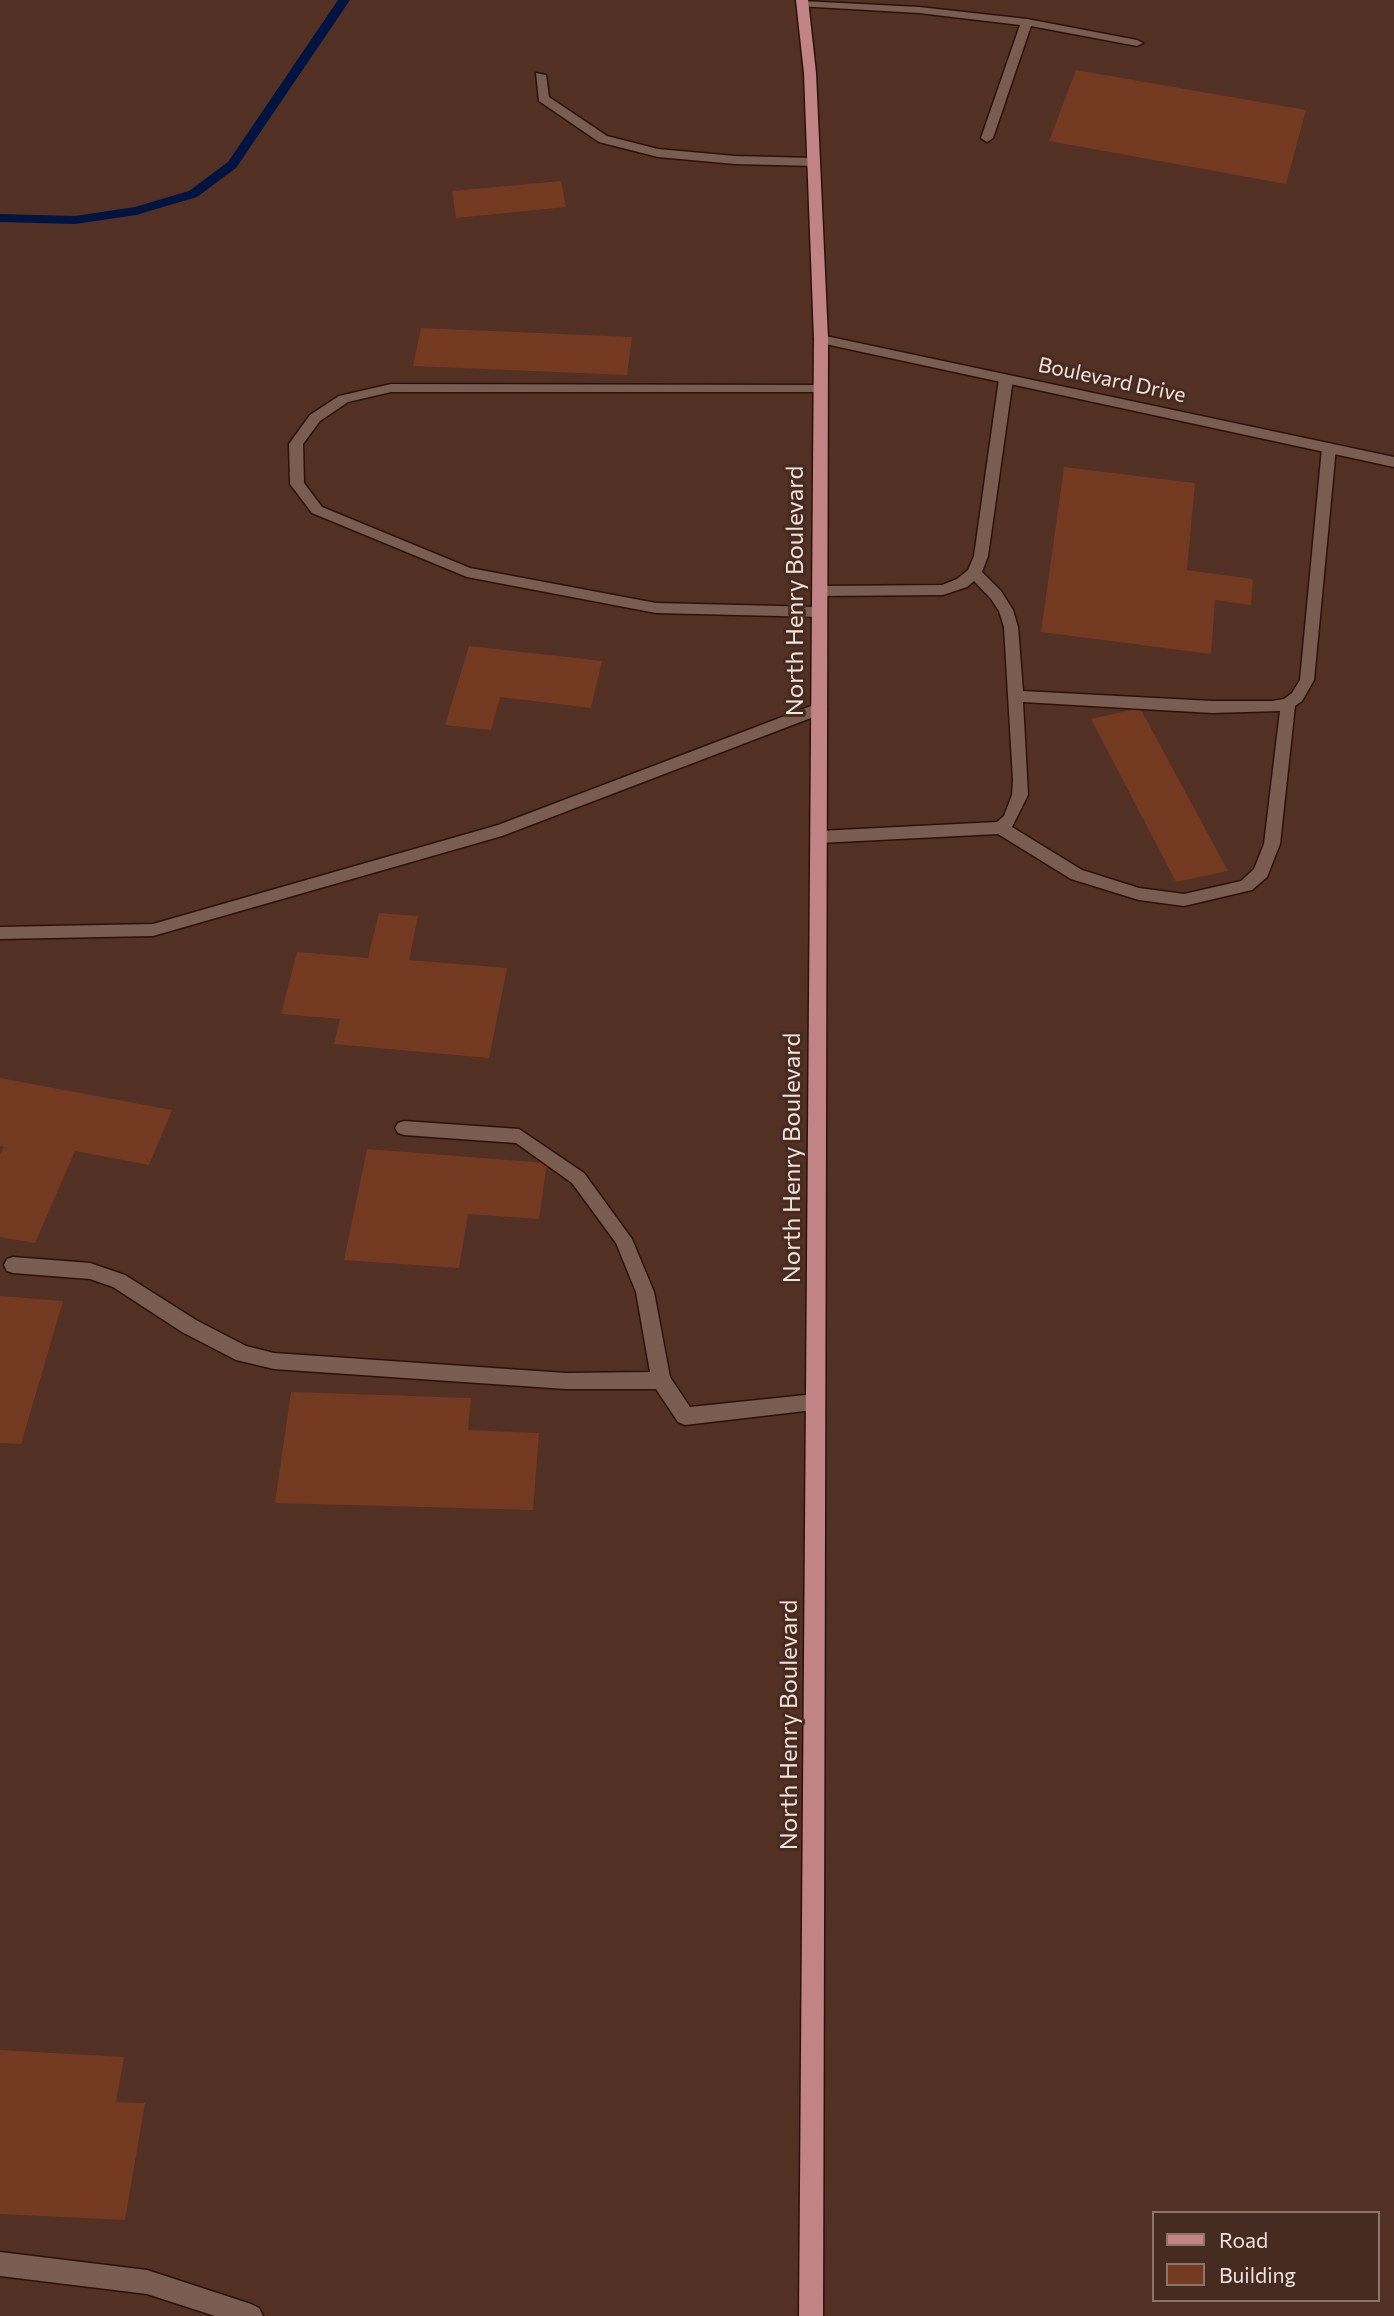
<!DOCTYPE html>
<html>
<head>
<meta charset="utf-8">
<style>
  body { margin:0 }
  #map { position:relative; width:1394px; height:2316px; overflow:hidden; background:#462b21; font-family:Commissioner,sans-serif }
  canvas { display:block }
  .legend { position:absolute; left:1152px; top:2211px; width:228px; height:91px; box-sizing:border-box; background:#462b21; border:2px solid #8c746b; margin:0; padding:9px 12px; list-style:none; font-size:21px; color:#f4e2db }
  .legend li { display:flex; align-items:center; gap:14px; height:35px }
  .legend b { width:35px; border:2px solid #8c746b }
</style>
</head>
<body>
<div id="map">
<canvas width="1394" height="2316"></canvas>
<ul class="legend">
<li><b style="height:9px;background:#c28384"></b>Road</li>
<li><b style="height:19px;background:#743921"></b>Building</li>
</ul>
</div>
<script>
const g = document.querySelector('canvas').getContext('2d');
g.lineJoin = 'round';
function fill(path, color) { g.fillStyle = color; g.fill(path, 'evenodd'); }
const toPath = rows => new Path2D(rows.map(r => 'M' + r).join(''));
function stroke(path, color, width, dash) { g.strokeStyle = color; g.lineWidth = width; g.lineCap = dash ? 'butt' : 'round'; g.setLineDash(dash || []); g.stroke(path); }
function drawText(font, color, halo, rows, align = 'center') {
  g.font = font + ' Commissioner,sans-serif'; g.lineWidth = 6; g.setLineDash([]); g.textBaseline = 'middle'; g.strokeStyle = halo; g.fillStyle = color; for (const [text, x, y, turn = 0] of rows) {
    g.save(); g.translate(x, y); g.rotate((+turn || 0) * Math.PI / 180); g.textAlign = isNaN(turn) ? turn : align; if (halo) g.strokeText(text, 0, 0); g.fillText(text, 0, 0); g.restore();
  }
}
const built = toPath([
  [0,0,1394,0,1394,2316,0,2316],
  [1154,2213,1378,2213,1378,2300,1154,2300]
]);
const stream = toPath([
  [338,0,350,0,236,168,197,197,136,215,75,224,0,222,0,214,75,216,135,207,189,191,228,162,338,0]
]);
const building = toPath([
  [1076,70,1306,110,1286,184,1049,141],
  [561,181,566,207,456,218,452,191],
  [421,328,632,337,627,375,413,366],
  [1064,467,1195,483,1187,570,1253,579,1251,605,1215,600,1211,654,1041,632],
  [469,646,602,661,591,708,500,697,491,730,445,725],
  [1140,708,1228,871,1176,882,1091,719],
  [379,913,418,916,409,960,507,968,489,1058,334,1044,340,1019,281,1014,297,952,368,958],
  [0,1078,172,1110,149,1165,75,1151,35,1243,0,1237,0,1155,4,1147,0,1146],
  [367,1149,547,1163,539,1219,468,1214,459,1268,344,1260],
  [0,1296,63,1301,21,1444,0,1443],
  [291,1392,471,1398,468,1430,539,1433,533,1510,275,1503],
  [0,2050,124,2057,116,2102,145,2103,125,2220,0,2214]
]);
const service = toPath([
  [802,1,919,7,1027,19,1137,40,1143,43,1137,46,1031,26,993,138,987,142,981,138,1020,25,919,13,798,6,798,2,802,1],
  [536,73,546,75,549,97,607,136,658,149,735,156,814,158,820,162,814,166,735,164,658,157,599,142,539,101,536,73],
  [1006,375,1013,379,988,556,982,572,1001,591,1013,610,1018,627,1023,691,1212,701,1272,701,1284,699,1292,693,1300,680,1322,448,1329,443,1336,448,1314,680,1302,701,1295,706,1280,844,1267,877,1252,890,1184,906,1139,900,1071,879,998,834,819,843,811,837,819,831,997,822,1004,816,1012,795,1013,780,1004,627,999,611,991,599,974,581,967,587,943,595,820,596,813,591,820,586,942,585,957,579,968,570,974,556,999,379,1006,375],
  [1023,702,1212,713,1280,711,1264,844,1254,869,1241,881,1184,894,1139,888,1082,870,1012,827,1028,795,1023,702],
  [391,384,826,385,826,391,821,392,391,392,348,402,320,421,303,444,304,483,322,507,470,568,656,603,820,607,827,612,820,617,656,613,467,577,312,513,290,484,289,444,310,415,339,396,391,384],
  [819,703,827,709,824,713,502,836,153,936,0,939,0,927,153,924,498,825,819,703],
  [404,1121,519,1129,584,1173,632,1239,654,1292,670,1377,690,1407,815,1394,822,1397,824,1403,822,1409,685,1425,678,1422,656,1389,566,1389,274,1369,236,1360,182,1332,113,1287,90,1279,13,1273,7,1271,4,1265,7,1259,13,1257,90,1263,125,1275,196,1320,246,1346,274,1353,566,1373,650,1372,636,1292,616,1243,572,1183,516,1143,404,1135,398,1133,395,1128,398,1123,404,1121],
  [0,2252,147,2270,251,2304,259,2308,263,2316,215,2316,147,2294,0,2276,0,2252]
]);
const minor = toPath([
  [821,335,1394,457,1394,467,816,342,814,339,821,335]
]);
const primary = toPath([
  [796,0,808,0,816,73,828,339,823,2316,799,2316,814,339,804,73,796,0]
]);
const farStreetnames = [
  ["Boulevard Drive",1112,380,12]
];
const streetNames = [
  ["North Henry Boulevard",795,591,-90],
  ["North Henry Boulevard",792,1158,-90],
  ["North Henry Boulevard",789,1725,-90]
];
fill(built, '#523023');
fill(stream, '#001441');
fill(building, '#743921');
stroke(service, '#2b1209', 3);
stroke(minor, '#2b1209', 3);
stroke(primary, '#2b1209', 3);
fill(service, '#7a5c50');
fill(minor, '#7a5c50');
fill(primary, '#c28384');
drawText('21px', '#f4e2db', '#462b21', farStreetnames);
drawText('24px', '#f4e2db', '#462b21', streetNames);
</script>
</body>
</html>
